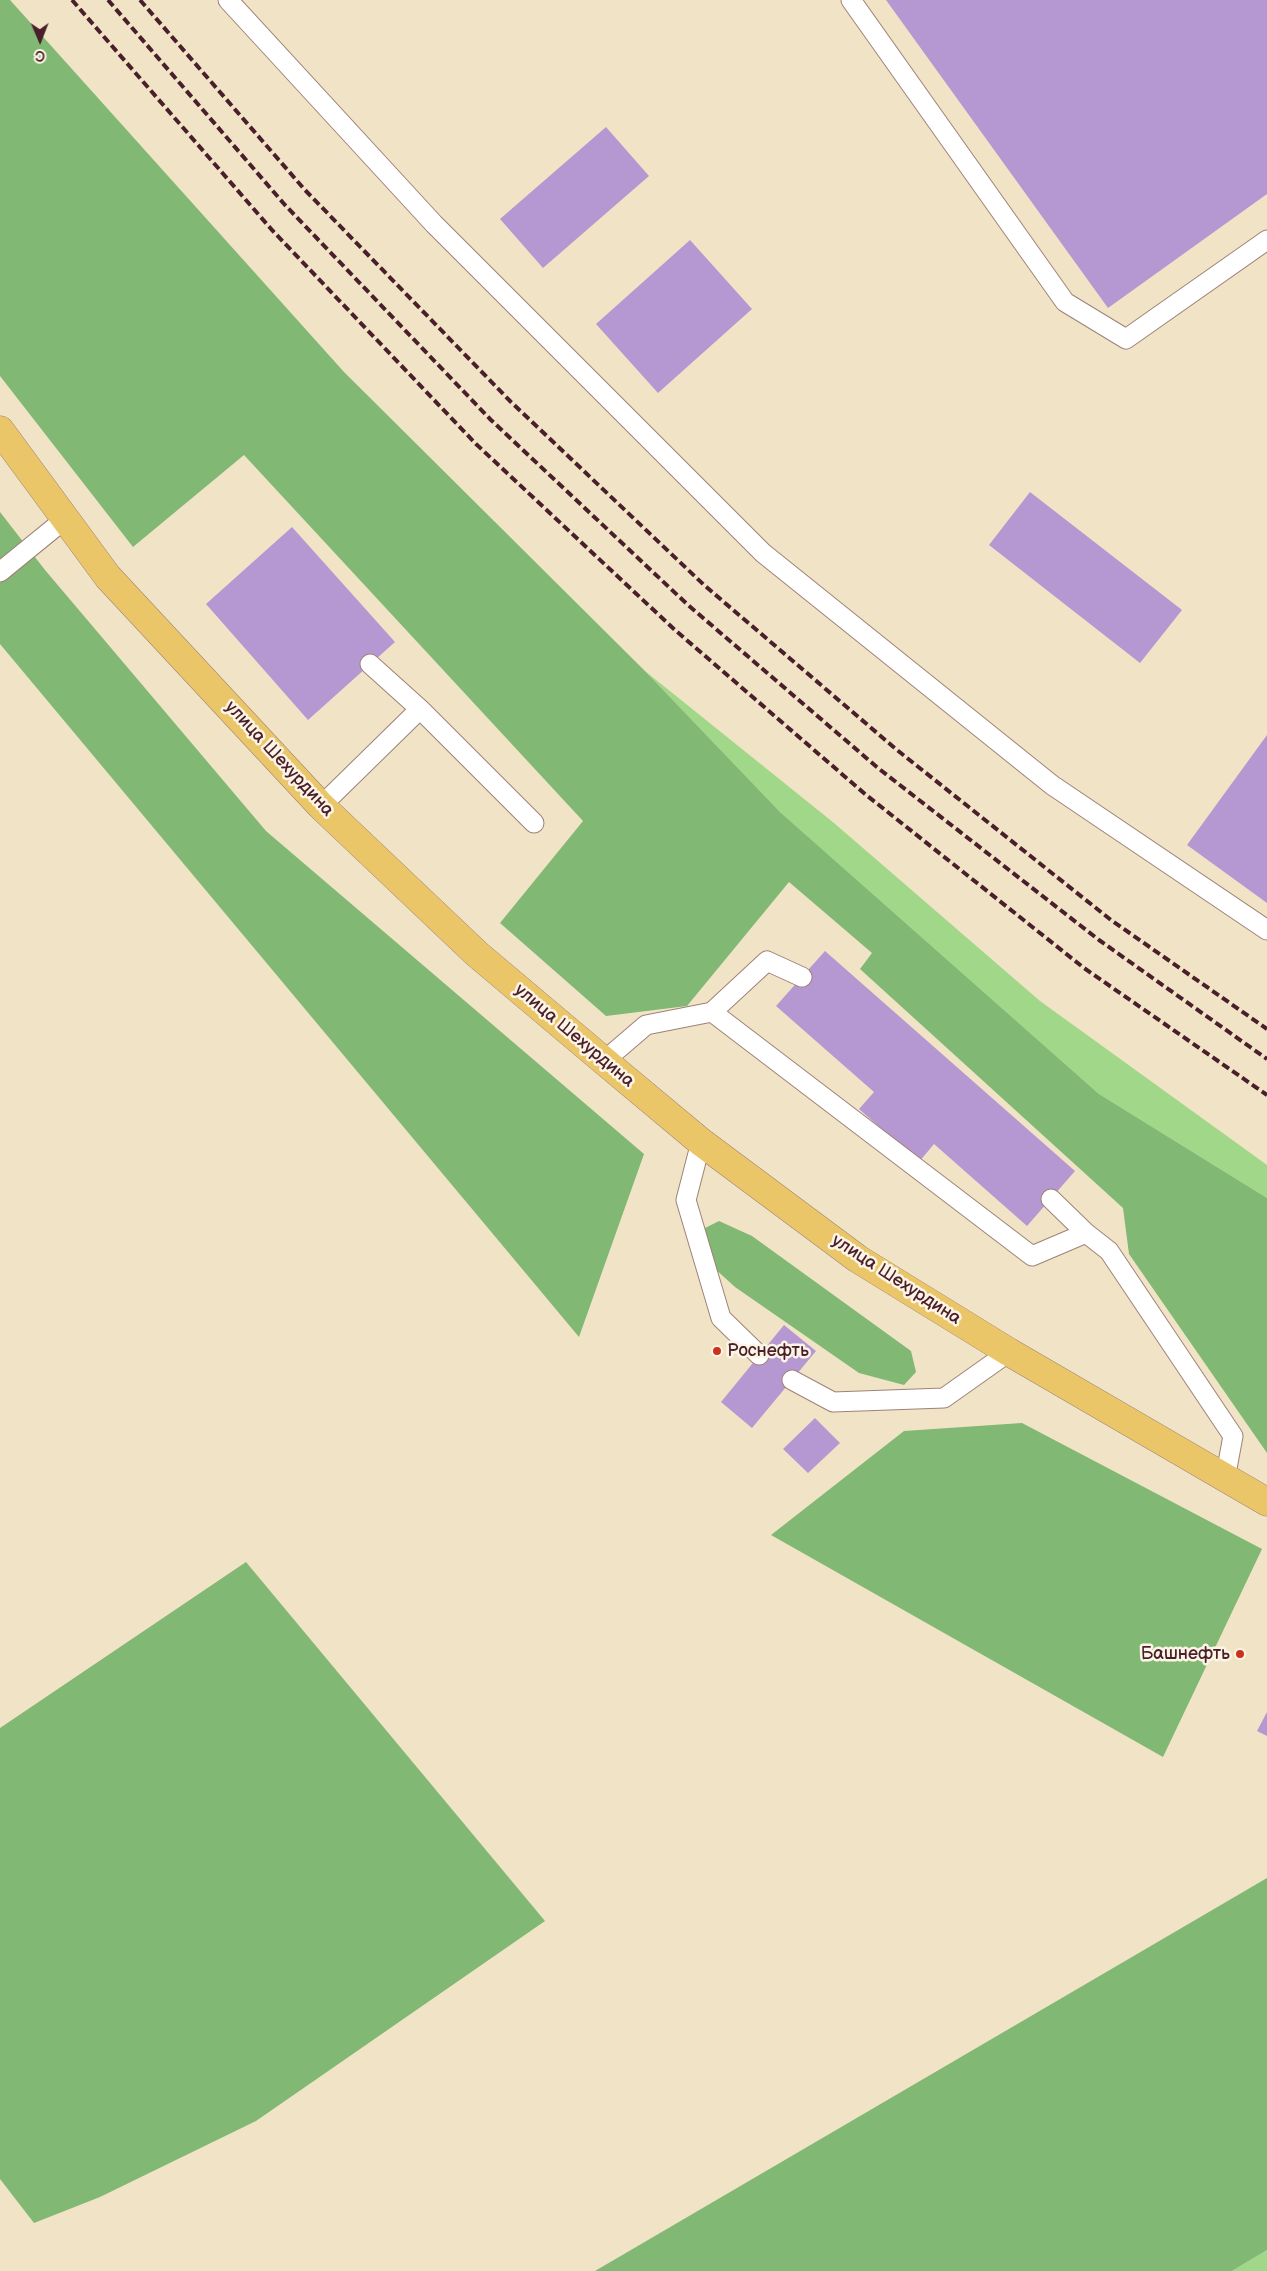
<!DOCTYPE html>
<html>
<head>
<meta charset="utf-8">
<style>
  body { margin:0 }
  #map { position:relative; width:1267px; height:2271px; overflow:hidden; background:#f1e4c6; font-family:"Balsamiq Sans",sans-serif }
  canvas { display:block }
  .north { position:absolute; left:15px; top:15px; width:50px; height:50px; -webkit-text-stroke:4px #fcf5e5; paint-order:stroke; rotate:179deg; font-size:14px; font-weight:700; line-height:20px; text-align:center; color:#4a1f2b }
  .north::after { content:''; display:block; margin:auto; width:18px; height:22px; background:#4a1f2b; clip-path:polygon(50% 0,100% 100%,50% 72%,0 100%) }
</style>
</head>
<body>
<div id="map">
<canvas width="1267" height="2271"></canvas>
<div class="north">С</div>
</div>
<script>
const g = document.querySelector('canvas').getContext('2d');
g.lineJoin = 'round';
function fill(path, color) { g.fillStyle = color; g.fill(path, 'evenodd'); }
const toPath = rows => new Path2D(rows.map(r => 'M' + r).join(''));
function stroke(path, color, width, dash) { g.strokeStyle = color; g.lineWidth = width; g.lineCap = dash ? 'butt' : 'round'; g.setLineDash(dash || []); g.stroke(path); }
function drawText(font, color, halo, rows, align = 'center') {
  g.font = font + ' "Balsamiq Sans",sans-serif'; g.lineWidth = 5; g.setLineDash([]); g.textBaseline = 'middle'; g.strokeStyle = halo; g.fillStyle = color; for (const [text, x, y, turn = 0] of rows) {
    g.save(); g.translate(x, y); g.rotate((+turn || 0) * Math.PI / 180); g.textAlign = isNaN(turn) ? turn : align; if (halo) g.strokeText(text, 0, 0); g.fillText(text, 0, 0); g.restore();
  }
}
const green = toPath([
  [645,671,834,823,1040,1001,1267,1165,1267,1198,1099,1094,780,812],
  [1267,2250,1267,2271,1232,2271]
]);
const forest = toPath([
  [0,0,10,0,344,372,645,671,780,812,1099,1094,1267,1198,1267,1453,1129,1254,1123,1208,860,969,872,953,789,882,687,1006,606,1016,500,923,583,821,244,455,133,547,0,376],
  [0,512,45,570,266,831,644,1154,579,1337,0,644],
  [719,1221,752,1236,911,1351,916,1372,904,1385,859,1373,735,1287,702,1257,701,1230],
  [1022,1423,1262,1549,1163,1757,771,1535,904,1431],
  [246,1562,545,1921,256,2121,100,2197,34,2223,0,2179,0,1728],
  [1267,1878,1267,2250,1232,2271,595,2271]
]);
const building = toPath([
  [886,0,1267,0,1267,194,1108,308],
  [606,127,649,176,543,268,500,219],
  [690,240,752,309,658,393,596,324],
  [1030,492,1182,610,1140,663,989,545],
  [292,527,395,642,308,720,206,604],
  [1267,735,1267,903,1187,845],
  [825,951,1075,1171,1027,1226,934,1144,919,1162,859,1109,874,1092,776,1006],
  [784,1325,816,1351,752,1428,721,1402],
  [815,1418,840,1443,808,1473,783,1449],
  [1267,1712,1267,1736,1257,1731]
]);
const lane = toPath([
  [228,0,434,224,763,553,1052,785,1267,930],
  [851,0,1065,302,1126,339,1267,240],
  [0,572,65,519],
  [370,664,420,709],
  [321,806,420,709,534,823],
  [712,1012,767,961,802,977],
  [604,1061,646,1025,712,1012,1032,1256,1086,1233],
  [701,1142,686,1200,721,1318,759,1355],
  [1051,1199,1086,1233,1109,1251,1233,1436,1225,1479],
  [792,1380,833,1402,944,1398,1009,1352]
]);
const primary = toPath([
  [0,430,108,577,321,806,477,954,604,1061,701,1142,858,1259,1009,1352,1267,1502]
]);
const rail = toPath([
  [72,0,272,230,476,444,675,630,865,794,1084,968,1267,1095],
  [108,0,285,205,491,420,688,605,878,768,1099,940,1267,1059],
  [140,0,305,190,511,402,704,585,897,750,1111,920,1267,1029]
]);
const markers = [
  [717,1351,5,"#c8321e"],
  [1240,1654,5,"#c8321e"]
];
const streetNames = [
  ["улица Шехурдина",279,759,47],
  ["улица Шехурдина",574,1036,40],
  ["улица Шехурдина",896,1280,33]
];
const poiNames = [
  ["Роснефть",727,1351],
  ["Башнефть",1230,1654,"right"]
];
fill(green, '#a0d788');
fill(forest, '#80b874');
fill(building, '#b597d2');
stroke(lane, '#9e8278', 21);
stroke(primary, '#9e8278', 29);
stroke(lane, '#fff', 19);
stroke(primary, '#ebc669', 28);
stroke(rail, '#4a1f2b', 4, [8, 4]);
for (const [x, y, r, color] of markers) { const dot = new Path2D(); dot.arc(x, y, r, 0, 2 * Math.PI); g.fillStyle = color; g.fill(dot); stroke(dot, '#fcf5e5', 2); }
drawText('18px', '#4a1f2b', '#fcf5e5', streetNames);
drawText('18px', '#4a1f2b', '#fcf5e5', poiNames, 'left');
</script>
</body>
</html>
